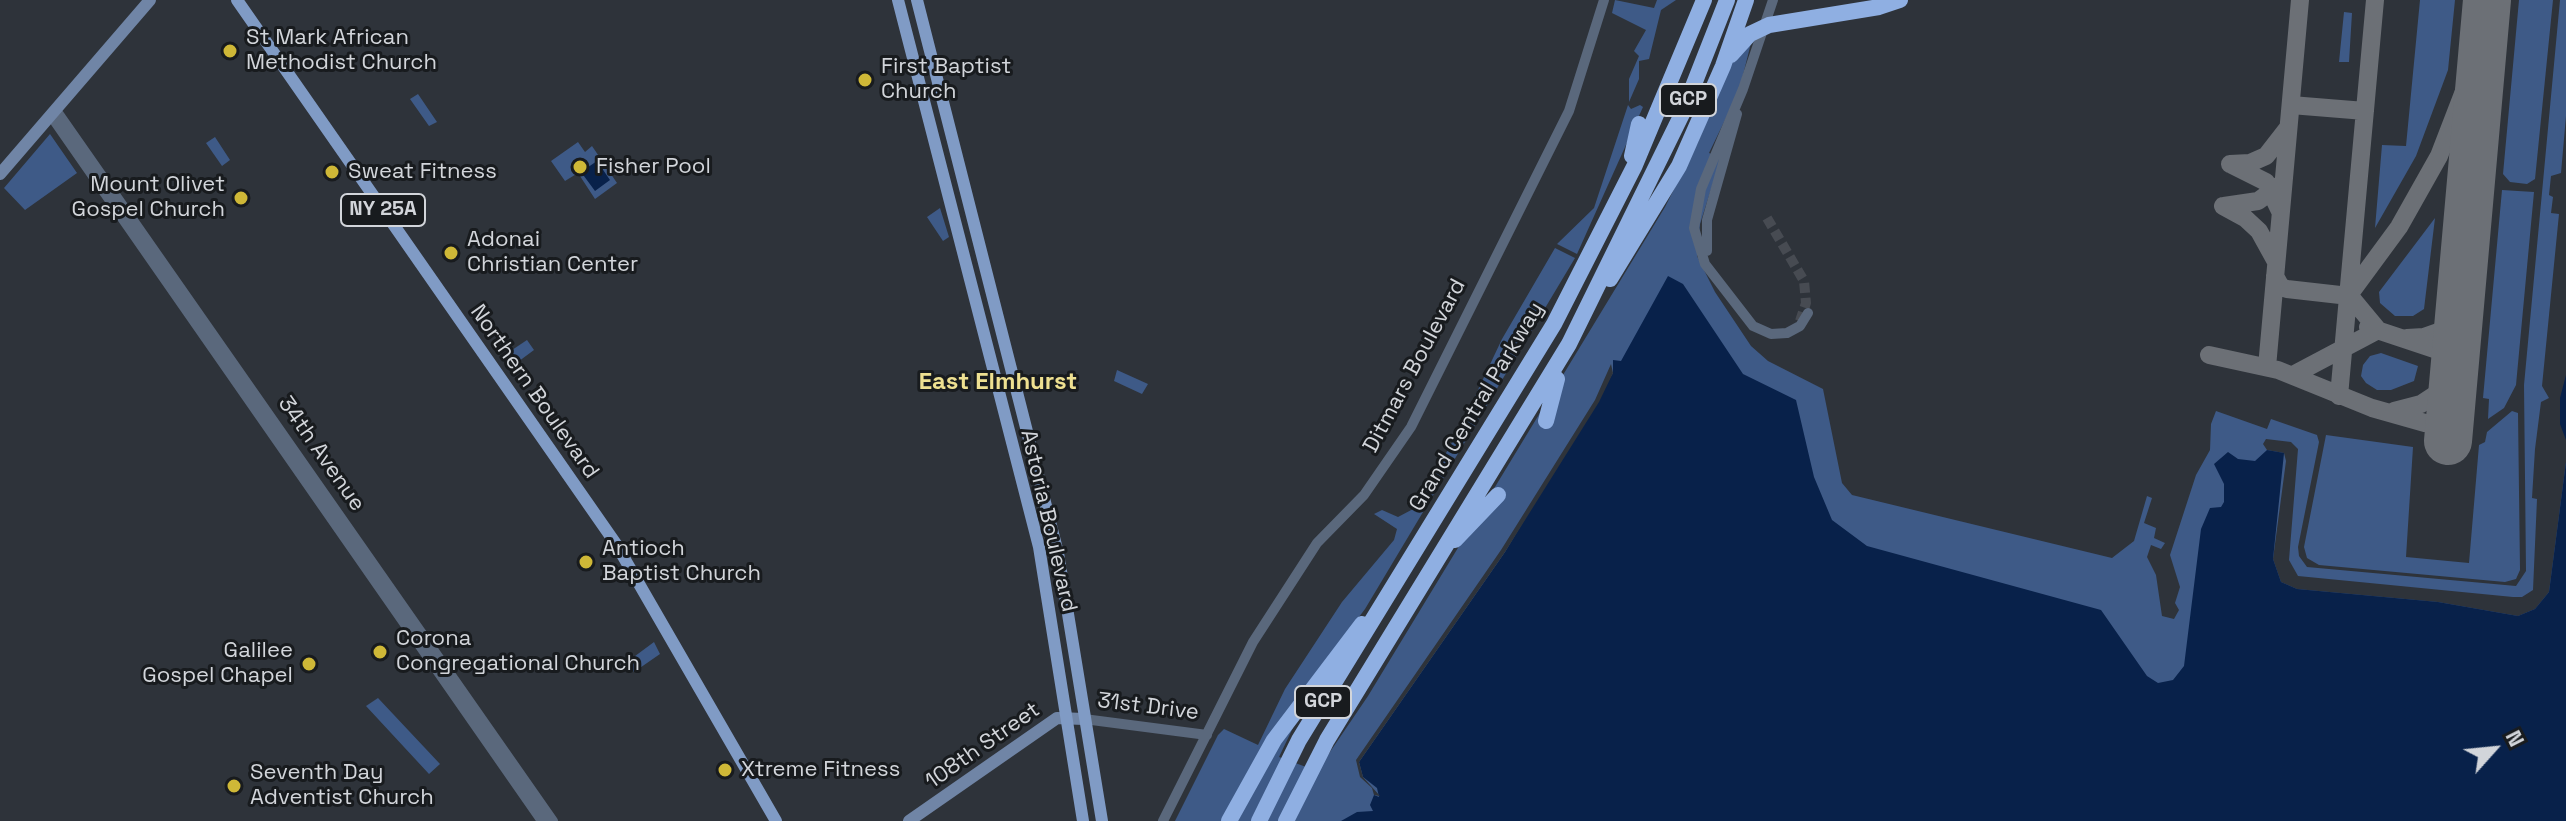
<!DOCTYPE html>
<html>
<head>
<meta charset="utf-8">
<style>
  body { margin:0 }
  #map { position:relative; width:2566px; height:821px; overflow:hidden; background:#2e333a; font-family:"Space Grotesk",sans-serif }
  canvas { display:block }
  .north { position:absolute; left:2454px; top:709px; width:80px; height:80px; -webkit-text-stroke:6px #181b1e; paint-order:stroke; rotate:63deg; font-size:22px; font-weight:700; line-height:32px; text-align:center; color:#d2d5da }
  .north::after { content:''; display:block; margin:auto; width:28px; height:36px; background:#d2d5da; clip-path:polygon(50% 0,100% 100%,50% 72%,0 100%) }
</style>
</head>
<body>
<div id="map">
<canvas width="2566" height="821"></canvas>
<div class="north">N</div>
</div>
<script>
const g = document.querySelector('canvas').getContext('2d');
g.lineJoin = 'round';
function fill(path, color) { g.fillStyle = color; g.fill(path, 'evenodd'); }
const toPath = rows => new Path2D(rows.map(r => 'M' + r).join(''));
function stroke(path, color, width, dash) { g.strokeStyle = color; g.lineWidth = width; g.lineCap = dash ? 'butt' : 'round'; g.setLineDash(dash || []); g.stroke(path); }
function drawText(font, color, halo, rows, align = 'center') {
  g.font = font + ' "Space Grotesk",sans-serif'; g.lineWidth = 6; g.setLineDash([]); g.textBaseline = 'middle'; g.strokeStyle = halo; g.fillStyle = color; for (const [text, x, y, turn = 0] of rows) {
    g.save(); g.translate(x, y); g.rotate((+turn || 0) * Math.PI / 180); g.textAlign = isNaN(turn) ? turn : align; if (halo) g.strokeText(text, 0, 0); g.fillText(text, 0, 0); g.restore();
  }
}
const green = toPath([
  [1615,0,1654,8,1657,0,1676,0,1661,10,1649,59,1639,61,1639,79,1629,102,1629,79,1639,56,1634,51,1646,30,1612,13],
  [2420,0,2455,0,2448,70,2416,156,2375,228,2382,145,2406,146],
  [2519,0,2553,0,2535,179,2527,184,2510,182,2503,174],
  [2560,0,2566,0,2566,116,2561,173,2551,176,2549,195,2553,197,2551,213,2559,214,2542,386,2549,398,2541,402,2535,449,2532,498,2537,499,2533,590,2522,597,2513,597,2298,576,2289,560,2298,449,2291,442,2266,439,2263,444,2267,450,2284,453,2286,461,2273,559,2281,582,2297,589,2438,602,2518,616,2535,609,2549,592,2566,462,2566,610,2172,821,1175,821,1218,735,1224,729,1258,745,1285,689,1342,602,1394,540,1397,529,1374,514,1382,510,1398,517,1415,508,1459,430,1502,339,1555,248,1575,258,1365,609,1323,665,1279,757,1317,771,1368,696,1665,207,1698,142,1738,41,1755,27,1739,91,1709,153,1721,158,1700,224,1697,256,1715,292,1751,346,1768,361,1823,389,1842,483,1852,495,2112,558,2134,541,2147,496,2152,498,2144,523,2156,528,2154,538,2165,543,2161,549,2151,545,2147,557,2156,575,2162,616,2174,619,2179,610,2175,603,2180,587,2170,555,2196,475,2210,450,2211,424,2216,411,2267,429,2271,419,2317,435,2319,442,2298,547,2299,556,2307,567,2516,586,2526,571,2524,385],
  [2344,12,2352,13,2349,62,2339,62],
  [418,94,437,122,429,126,410,99],
  [1628,105,1631,109,1640,105,1643,107,1577,254,1557,244,1594,208],
  [50,134,77,173,25,210,4,188],
  [215,137,230,160,222,166,206,143],
  [578,142,585,152,592,146,617,183,595,199,578,173,565,181,551,161],
  [2502,190,2534,192,2516,385,2504,408,2488,419,2489,399,2483,398],
  [940,208,949,237,943,241,927,217],
  [2435,218,2424,309,2413,316,2395,316,2380,303,2379,292],
  [527,340,534,350,511,367,503,356],
  [2381,353,2418,366,2414,381,2391,390,2377,390,2366,383,2361,376,2363,365,2370,356],
  [1117,370,1148,384,1142,394,1114,381],
  [2512,411,2518,413,2520,570,2516,579,2505,582,2319,565,2307,558,2304,547,2326,435,2413,447,2406,557,2469,563,2479,445,2485,442,2487,432],
  [654,642,660,654,634,672,627,662],
  [378,698,440,764,429,774,366,706]
]);
const water = toPath([
  [597,161,610,180,595,191,581,172],
  [1668,276,1683,284,1743,374,1796,400,1814,477,1832,520,1867,546,2101,610,2147,676,2158,683,2173,680,2184,666,2201,529,2210,508,2221,507,2224,502,2224,484,2214,464,2228,452,2238,459,2255,461,2267,450,2284,453,2273,559,2281,582,2297,589,2438,602,2518,616,2535,609,2549,592,2566,462,2566,821,1341,821,1357,812,1373,811,1370,805,1374,795,1379,797,1377,788,1363,777,1359,762,1505,552,1613,373,1613,360,1621,361],
  [2566,375,2566,459,2566,440,2560,424,2560,398]
]);
const pier = toPath([
  [1611,364,1613,373,1599,402,1505,552,1359,762,1363,777,1380,796,1374,795,1372,788,1360,777,1356,760,1501,550,1595,400]
]);
const taxiway = toPath([
  [2291,105,2365,111],
  [2230,164,2250,163,2266,156,2287,129],
  [2232,165,2266,182,2280,211],
  [2223,206,2245,218,2259,231,2275,260],
  [2224,206,2258,201,2280,185],
  [2275,276,2281,287,2287,289,2349,296],
  [2349,295,2399,227,2439,156,2466,86,2486,0],
  [2368,327,2455,356],
  [2407,338,2424,337,2458,325],
  [2209,355,2278,370,2372,408,2425,423,2449,426],
  [2267,367,2300,0],
  [2293,375,2378,330,2349,295],
  [2339,396,2375,0],
  [2394,411,2421,404,2453,383]
]);
const runway = toPath([
  [2448,441,2487,0]
]);
const tertiaryTunnel = toPath([
  [1767,218,1804,281,1806,303,1800,321]
]);
const tertiary = toPath([
  [1773,0,1743,89,1701,189,1694,228,1705,264,1753,326,1771,334,1787,333,1800,326,1808,313],
  [56,110,553,821],
  [51,116,542,821],
  [1707,251,1707,220,1737,114],
  [1084,719,1207,735],
  [1163,821,1253,642,1317,543,1364,495,1411,427,1569,111,1604,0]
]);
const secondary = toPath([
  [0,174,150,0],
  [909,821,1057,718,1084,719]
]);
const primary = toPath([
  [237,0,616,544,776,821],
  [898,0,1039,547,1083,821],
  [917,0,1058,553,1102,821]
]);
const motorway = toPath([
  [1731,55,1750,34,1769,25,1879,7,1900,0],
  [1632,156,1639,124],
  [1610,279,1679,166,1723,66,1746,0],
  [1546,421,1557,379],
  [1455,540,1498,495],
  [1229,821,1274,740,1362,624],
  [1259,821,1299,740,1554,324,1635,165,1704,0],
  [1286,821,1327,740,1569,344,1683,112,1727,0]
]);
const markers = [
  [230,51,8,"#cfb837"],
  [865,80,8,"#cfb837"],
  [580,167,8,"#cfb837"],
  [332,172,8,"#cfb837"],
  [241,198,8,"#cfb837"],
  [451,253,8,"#cfb837"],
  [586,562,8,"#cfb837"],
  [380,652,8,"#cfb837"],
  [309,664,8,"#cfb837"],
  [725,770,8,"#cfb837"],
  [234,786,8,"#cfb837"]
];
const shields = [
  [1688,100,56],
  [383,210,84],
  [1323,702,56]
];
const shieldNames = [
  ["GCP",1688,100],
  ["NY 25A",383,210],
  ["GCP",1323,702]
];
const poiNames = [
  ["St Mark African",246,38],
  ["Methodist Church",246,63],
  ["First Baptist",881,67],
  ["Church",881,92],
  ["Fisher Pool",596,167],
  ["Sweat Fitness",348,172],
  ["Mount Olivet",225,185,"right"],
  ["Gospel Church",225,210,"right"],
  ["Adonai",467,240],
  ["Christian Center",467,265],
  ["Antioch",602,549],
  ["Baptist Church",602,574],
  ["Corona",396,639],
  ["Congregational Church",396,664],
  ["Galilee",293,651,"right"],
  ["Gospel Chapel",293,676,"right"],
  ["Xtreme Fitness",741,770],
  ["Seventh Day",250,773],
  ["Adventist Church",250,798]
];
const streetNames = [
  ["Ditmars Boulevard",1415,366,-62],
  ["Northern Boulevard",534,392,55],
  ["Grand Central Parkway",1477,407,-59],
  ["34th Avenue",321,454,55],
  ["Astoria Boulevard",1048,521,77],
  ["31st Drive",1148,707,7],
  ["108th Street",983,746,-35]
];
const neighbourhoodNames = [
  ["East Elmhurst",998,382]
];
fill(green, '#3e5a87');
fill(water, '#08214a');
fill(pier, '#2e333a');
stroke(taxiway, '#6c7076', 18);
stroke(runway, '#6c7076', 48);
stroke(tertiaryTunnel, '#474b52', 10, [10, 5]);
stroke(tertiary, '#5a687c', 10);
stroke(secondary, '#7085a6', 12);
stroke(primary, '#809bc5', 12);
stroke(motorway, '#8fafe2', 16);
for (const [x, y, r, color] of markers) { const dot = new Path2D(); dot.arc(x, y, r, 0, 2 * Math.PI); g.fillStyle = color; g.fill(dot); stroke(dot, '#181b1e', 3); }
for (const [x, y, w] of shields) { const box = new Path2D(); box.roundRect(x - w / 2, y - 16, w, 32, 6); g.fillStyle = '#181b1e'; g.fill(box); stroke(box, '#d2d5da', 2); }
drawText('bold 20px', '#d2d5da', null, shieldNames);
drawText('22px', '#d2d5da', '#181b1e', poiNames, 'left');
drawText('22px', '#d2d5da', '#181b1e', streetNames);
drawText('bold 24px', '#eee091', '#181b1e', neighbourhoodNames);
</script>
</body>
</html>
